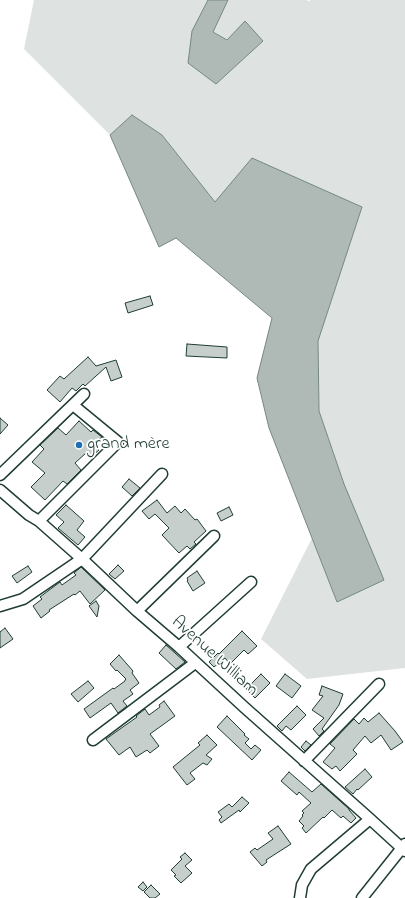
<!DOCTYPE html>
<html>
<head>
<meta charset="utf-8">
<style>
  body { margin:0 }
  canvas { display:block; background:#fff }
</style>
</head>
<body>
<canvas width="405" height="898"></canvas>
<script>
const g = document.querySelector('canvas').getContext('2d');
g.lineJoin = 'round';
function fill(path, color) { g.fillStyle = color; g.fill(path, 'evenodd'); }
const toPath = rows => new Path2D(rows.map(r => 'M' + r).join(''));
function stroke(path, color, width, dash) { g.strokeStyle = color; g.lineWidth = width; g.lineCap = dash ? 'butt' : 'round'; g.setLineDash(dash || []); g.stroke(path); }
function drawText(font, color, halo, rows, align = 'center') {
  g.font = font + ' "Indie Flower",sans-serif'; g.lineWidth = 3.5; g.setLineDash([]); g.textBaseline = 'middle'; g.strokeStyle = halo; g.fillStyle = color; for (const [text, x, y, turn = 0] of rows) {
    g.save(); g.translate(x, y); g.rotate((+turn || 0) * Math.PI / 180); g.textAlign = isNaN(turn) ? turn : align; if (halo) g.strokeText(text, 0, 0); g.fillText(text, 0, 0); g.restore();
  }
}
const green = toPath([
  [34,0,208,0,192,31,227,40,213,32,228,0,306,0,309,1,311,0,405,0,405,668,307,679,261,639,312,538,337,602,344,484,319,411,318,341,362,207,215,202,162,135,132,116,110,135,24,49]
]);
const water = toPath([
  [208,0,228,0,213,32,227,40,245,21,263,41,216,84,188,63,192,31,208,0],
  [132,115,162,135,215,202,252,158,362,207,318,341,319,411,344,484,384,580,337,602,269,428,257,378,272,318,176,238,159,247,110,135,132,115]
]);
const building = toPath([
  [150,296,153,305,128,313,125,303,150,296],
  [187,344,227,347,227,358,186,356,187,344],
  [88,357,96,366,116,360,122,377,111,381,106,367,85,386,83,384,76,391,72,388,60,402,47,390,60,376,64,379,88,357],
  [0,418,8,425,0,434,0,418],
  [79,421,91,432,93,430,102,437,93,444,99,450,91,457,86,453,75,463,81,470,67,484,63,481,45,500,31,487,45,473,32,462,44,449,40,445,58,428,66,435,79,421],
  [129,479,140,488,132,496,122,487,129,479],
  [157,500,167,513,175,506,181,513,185,509,195,520,197,519,206,531,194,542,196,544,190,549,187,546,179,553,162,535,169,528,155,514,149,519,142,511,157,500],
  [66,505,84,521,77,530,85,537,78,545,58,528,64,522,56,515,66,505],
  [229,507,233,515,221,521,217,513,229,507],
  [118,565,124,571,115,579,109,574,118,565],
  [28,566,32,572,17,583,12,576,28,566],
  [81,567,105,590,90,604,80,591,75,595,74,594,49,610,50,611,41,618,33,606,42,599,40,597,60,582,62,585,76,575,74,573,81,567],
  [197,571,205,583,193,591,187,581,188,580,187,578,197,571],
  [96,601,99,606,97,617,89,606,96,601],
  [5,628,13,639,0,648,0,632,5,628],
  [242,631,257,646,248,654,244,650,230,664,225,658,214,667,209,662,218,653,219,654,242,631],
  [166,645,185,662,176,669,159,653,166,645],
  [119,655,133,671,132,673,139,683,130,690,133,694,123,701,127,706,118,713,111,703,90,718,84,709,113,688,114,689,125,681,125,680,126,679,117,670,116,671,110,664,119,655],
  [261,674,270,683,255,698,246,689,261,674],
  [285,674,301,686,292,698,276,686,285,674],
  [88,681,94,688,78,702,71,694,88,681],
  [322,686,343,694,339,705,322,729,324,731,319,736,313,729,324,718,312,710,323,696,319,695,322,686],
  [164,701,175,716,150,734,159,746,150,753,147,750,136,757,130,747,119,755,106,739,137,717,136,716,145,709,149,715,160,707,159,705,164,701],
  [297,706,306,715,291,730,286,726,282,731,277,726,297,706],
  [379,713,395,731,403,742,391,750,381,735,371,743,365,736,353,750,357,754,340,771,336,766,332,769,323,762,335,748,330,744,354,719,359,724,364,718,368,722,379,713],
  [227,716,245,734,244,735,249,739,245,743,251,749,255,745,261,750,252,760,217,727,227,716],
  [207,735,217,745,206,755,212,759,207,765,203,763,190,773,195,779,187,785,173,767,200,745,198,743,207,735],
  [306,741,311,745,305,751,301,747,306,741],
  [365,769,372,777,358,790,357,789,353,794,345,787,365,769],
  [289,772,312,792,321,784,349,809,349,810,356,818,351,823,343,816,341,818,332,810,324,818,323,817,306,833,302,828,304,826,299,821,303,816,302,815,304,813,302,811,311,803,299,792,297,795,281,781,289,772],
  [242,797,249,803,240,812,239,810,221,823,219,820,222,817,218,812,229,804,232,807,242,797],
  [278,826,291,844,266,860,267,862,262,866,250,852,255,848,257,850,273,839,268,833,278,826],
  [185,853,192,860,185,866,192,873,181,883,174,876,176,875,171,870,182,859,180,857,185,853],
  [143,882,147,887,143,891,138,887,143,882],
  [151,885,160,894,155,898,150,898,144,892,151,885]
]);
const minor = toPath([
  [0,475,84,394],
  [0,490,29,515,39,521,82,559,137,611,179,647,244,707,370,819,405,851],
  [39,521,118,442,73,405],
  [0,606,23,599,82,559,162,474],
  [137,611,214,536],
  [179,647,251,582],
  [93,740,195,663],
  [304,761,379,684],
  [300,898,302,885,311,869,370,819],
  [362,898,405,844]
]);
const markers = [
  [79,445,4,"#1f6fb2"]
];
const poiNames = [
  ["grand mère",87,445]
];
const streetNames = [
  ["Avenue William",214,657,42]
];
fill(green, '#dee3e2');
fill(water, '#afbab7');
stroke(water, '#758883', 1);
fill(building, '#c7cfcc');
stroke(building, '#1f3d34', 1);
stroke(minor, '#1f3d34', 13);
stroke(minor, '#fff', 10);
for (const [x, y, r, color] of markers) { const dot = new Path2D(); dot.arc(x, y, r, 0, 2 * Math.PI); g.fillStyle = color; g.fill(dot); stroke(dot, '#fff', 1.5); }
drawText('18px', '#1f3d34', '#fff', poiNames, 'left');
drawText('18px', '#1f3d34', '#fff', streetNames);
</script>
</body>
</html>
